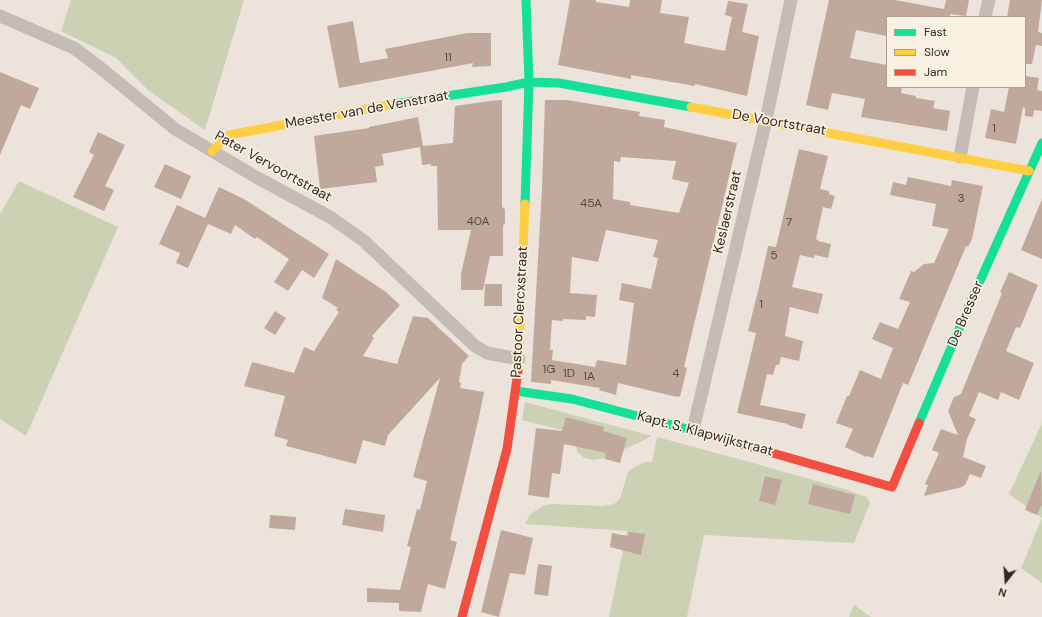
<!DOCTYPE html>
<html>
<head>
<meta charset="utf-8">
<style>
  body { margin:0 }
  #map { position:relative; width:1042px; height:617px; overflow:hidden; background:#ece4db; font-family:"DM Sans",sans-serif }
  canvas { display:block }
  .legend { position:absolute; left:886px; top:16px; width:140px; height:72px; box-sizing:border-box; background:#faf0e1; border:1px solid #aba195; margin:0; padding:5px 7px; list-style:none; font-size:12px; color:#342a24 }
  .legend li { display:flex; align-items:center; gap:8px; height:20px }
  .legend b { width:20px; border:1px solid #aba195 }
  .north { position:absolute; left:986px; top:561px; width:40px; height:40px; -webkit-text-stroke:3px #faf0e1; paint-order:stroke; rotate:197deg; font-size:11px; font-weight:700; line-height:16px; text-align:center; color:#342a24 }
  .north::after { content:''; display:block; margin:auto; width:14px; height:18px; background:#342a24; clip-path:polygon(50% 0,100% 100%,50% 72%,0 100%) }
</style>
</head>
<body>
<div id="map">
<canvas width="1042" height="617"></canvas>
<ul class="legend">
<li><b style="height:5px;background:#16e098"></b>Fast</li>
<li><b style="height:5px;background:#ffcf43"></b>Slow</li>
<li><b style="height:5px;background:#f24e42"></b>Jam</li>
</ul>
<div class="north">N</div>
</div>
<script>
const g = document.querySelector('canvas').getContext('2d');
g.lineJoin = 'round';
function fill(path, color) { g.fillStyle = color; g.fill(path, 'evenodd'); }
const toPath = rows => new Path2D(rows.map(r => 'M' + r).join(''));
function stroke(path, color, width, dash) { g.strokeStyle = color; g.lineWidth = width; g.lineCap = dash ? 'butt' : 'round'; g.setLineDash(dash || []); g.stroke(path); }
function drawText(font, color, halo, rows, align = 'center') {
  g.font = font + ' "DM Sans",sans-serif'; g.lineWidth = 3.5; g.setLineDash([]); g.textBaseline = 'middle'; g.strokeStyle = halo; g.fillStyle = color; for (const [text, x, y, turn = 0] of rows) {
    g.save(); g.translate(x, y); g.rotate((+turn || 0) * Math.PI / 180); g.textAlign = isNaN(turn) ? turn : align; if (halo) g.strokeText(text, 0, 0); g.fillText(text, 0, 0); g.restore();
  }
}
const green = toPath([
  [71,0,244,0,205,130,149,91,116,58,61,31],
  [19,181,118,227,26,436,0,419,0,214],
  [525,402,652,436,606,458,594,460,584,458,577,452,576,444,565,431,522,420],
  [1042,423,1042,518,1009,494],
  [657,437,746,461,848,490,867,497,870,503,854,543,704,535,687,617,609,617,627,531,525,524,530,514,545,505,554,504,602,506,614,504,620,499,628,472,633,468,645,462,652,462],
  [1042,518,1042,583,1021,568],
  [854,604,857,607,871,617,849,617]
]);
const building = toPath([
  [570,0,596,0,596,2,629,7,630,0,662,0,660,13,689,17,684,43,725,51,732,17,725,15,728,1,748,4,742,32,759,36,747,96,695,84,695,86,631,75,631,79,558,65],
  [829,0,895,0,944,9,946,0,969,0,966,16,950,14,950,17,887,17,887,36,856,30,850,58,887,65,887,87,902,87,901,93,916,96,916,98,935,101,933,108,950,111,947,131,861,117,865,99,832,93,828,110,806,105],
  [1010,0,1042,0,1038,32,1042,33,1042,46,1036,45,1032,64,1025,64,1025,17,1007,17],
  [353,21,360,63,388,58,385,49,467,33,491,33,491,66,472,67,473,63,339,88,327,26],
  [0,72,39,88,30,109,21,105,0,155],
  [1025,76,1039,78,1037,90,1042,91,1042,111,1034,110,1033,117,1025,116,1025,108,1023,107,1016,144,985,138,991,109,1004,112,1009,87,1025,87],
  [502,100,502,207,505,209,505,224,503,225,503,256,490,256,483,290,461,290,461,274,471,230,438,230,437,166,431,166,431,164,422,165,420,147,382,154,384,165,375,167,377,182,320,189,314,136,369,128,369,127,418,117,423,146,453,143,455,106,490,101],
  [545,100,567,100,640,112,639,116,665,120,664,127,737,143,684,367,687,368,680,397,677,396,677,397,618,383,616,395,599,390,600,388,551,380,551,384,531,382,542,188],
  [621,157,676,161,672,179,689,183,679,213,630,205,630,202,613,199,614,161,620,162],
  [606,230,658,240,653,257,658,258,651,289,622,283,619,300,634,303,626,365,597,360,595,367,552,360,553,350,550,350,552,320,563,321,563,319,586,320,586,316,595,317,597,295,570,293,572,257,598,262],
  [98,132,125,145,105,186,114,190,104,211,73,197,94,155,89,152],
  [799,149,828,156,820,189,829,191,829,194,835,196,831,209,823,207,816,239,818,240,818,241,831,244,828,258,815,255,814,258,800,255,792,287,823,294,818,314,790,307,785,336,803,341,799,361,781,357,779,365,776,365,773,375,767,374,760,405,806,414,802,429,788,425,788,424,737,413,756,333,748,331,759,287,768,246,776,247],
  [165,164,191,176,181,199,154,187],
  [908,177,951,186,952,180,983,186,972,239,968,247,966,246,908,385,903,383,873,458,867,456,866,457,845,447,853,429,836,423,847,396,849,396,860,370,881,379,893,348,872,339,880,322,898,329,910,302,899,299,911,271,914,272,924,264,934,263,949,229,932,226,936,204,890,195,893,182,906,185],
  [219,187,244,199,329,254,314,278,302,270,288,291,274,282,289,259,257,237,255,239,235,225,231,234,208,224,188,268,176,263,180,253,159,244,177,205,205,218],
  [1042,199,1042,259,1021,250],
  [336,259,386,292,400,305,372,336,374,338,363,356,397,364,413,316,428,318,469,356,462,364,459,382,461,383,460,388,484,392,479,417,450,540,457,542,445,589,428,584,421,612,399,611,399,603,367,602,367,588,400,590,411,547,407,546,417,509,420,510,427,481,413,477,440,378,388,435,385,446,363,440,356,464,286,446,288,440,274,436,285,396,244,386,252,362,294,373,304,347,314,351,339,312,336,310,338,308,322,298],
  [1009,272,1038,285,1020,328,1016,327,1006,351,1034,363,1019,400,1001,392,998,400,979,392,969,416,976,419,967,439,963,457,986,466,981,478,970,474,965,485,962,487,924,496,928,485,925,484,939,453,932,450,941,429,958,435,948,411,954,397,961,394,1002,293,1000,292],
  [485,284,502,284,502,306,484,306],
  [275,311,286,318,275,335,264,328],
  [566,417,604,427,603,431,627,438,620,463,605,459,606,453,564,444,560,474,552,473,549,498,528,495,536,428,562,431],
  [1041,470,1042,504,1037,515,1025,510],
  [765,476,782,480,775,505,759,501],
  [813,484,855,495,850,514,808,504],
  [345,509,385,515,383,532,342,525],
  [270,515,296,517,295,530,269,528],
  [501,530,533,538,525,575,510,573,499,617,481,612],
  [629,532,645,534,641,555,610,547,612,533,628,536],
  [538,564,552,566,548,596,534,594]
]);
const street = toPath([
  [0,16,74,48,103,70,175,129,256,177,330,217,364,241,475,346,487,353,519,359],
  [985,17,989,0],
  [960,157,973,87],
  [693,430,766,120,791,0]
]);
const fast = toPath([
  [394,104,506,87,529,82,559,83,691,107],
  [525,204,529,82,526,0],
  [516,391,572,399,695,431],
  [919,423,971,301,1042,143]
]);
const slow = toPath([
  [691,107,1029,171],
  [212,151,229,135,394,104],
  [518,371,525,204]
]);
const jam = toPath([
  [695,431,892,487,919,423],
  [462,617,507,449,518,371]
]);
const numberNames = [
  ["11",448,58],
  ["1",994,129],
  ["3",961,199],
  ["45A",591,204],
  ["40A",478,222],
  ["7",789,223],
  ["5",774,256],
  ["1",761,305],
  ["1G",549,370],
  ["1D",569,374],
  ["4",676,374],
  ["1A",589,377]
];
const streetNames = [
  ["Meester van de Venstraat",367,110,-10],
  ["De Voortstraat",779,123,10],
  ["Pater Vervoortstraat",273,167,29],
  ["Keslaerstraat",728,212,-77],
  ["Pastoor Clercxstraat",520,312,-87],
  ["De Bresser",966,314,-67],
  ["Kapt. S. Klapwijkstraat",705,434,15]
];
fill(green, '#ccd1b4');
fill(building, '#c1a89c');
stroke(street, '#c4bdb6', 13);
stroke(fast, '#16e098', 9);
stroke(slow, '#ffcf43', 9);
stroke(jam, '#f24e42', 9);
drawText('12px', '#574a42', null, numberNames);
drawText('14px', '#342a24', '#faf0e1', streetNames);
</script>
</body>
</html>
